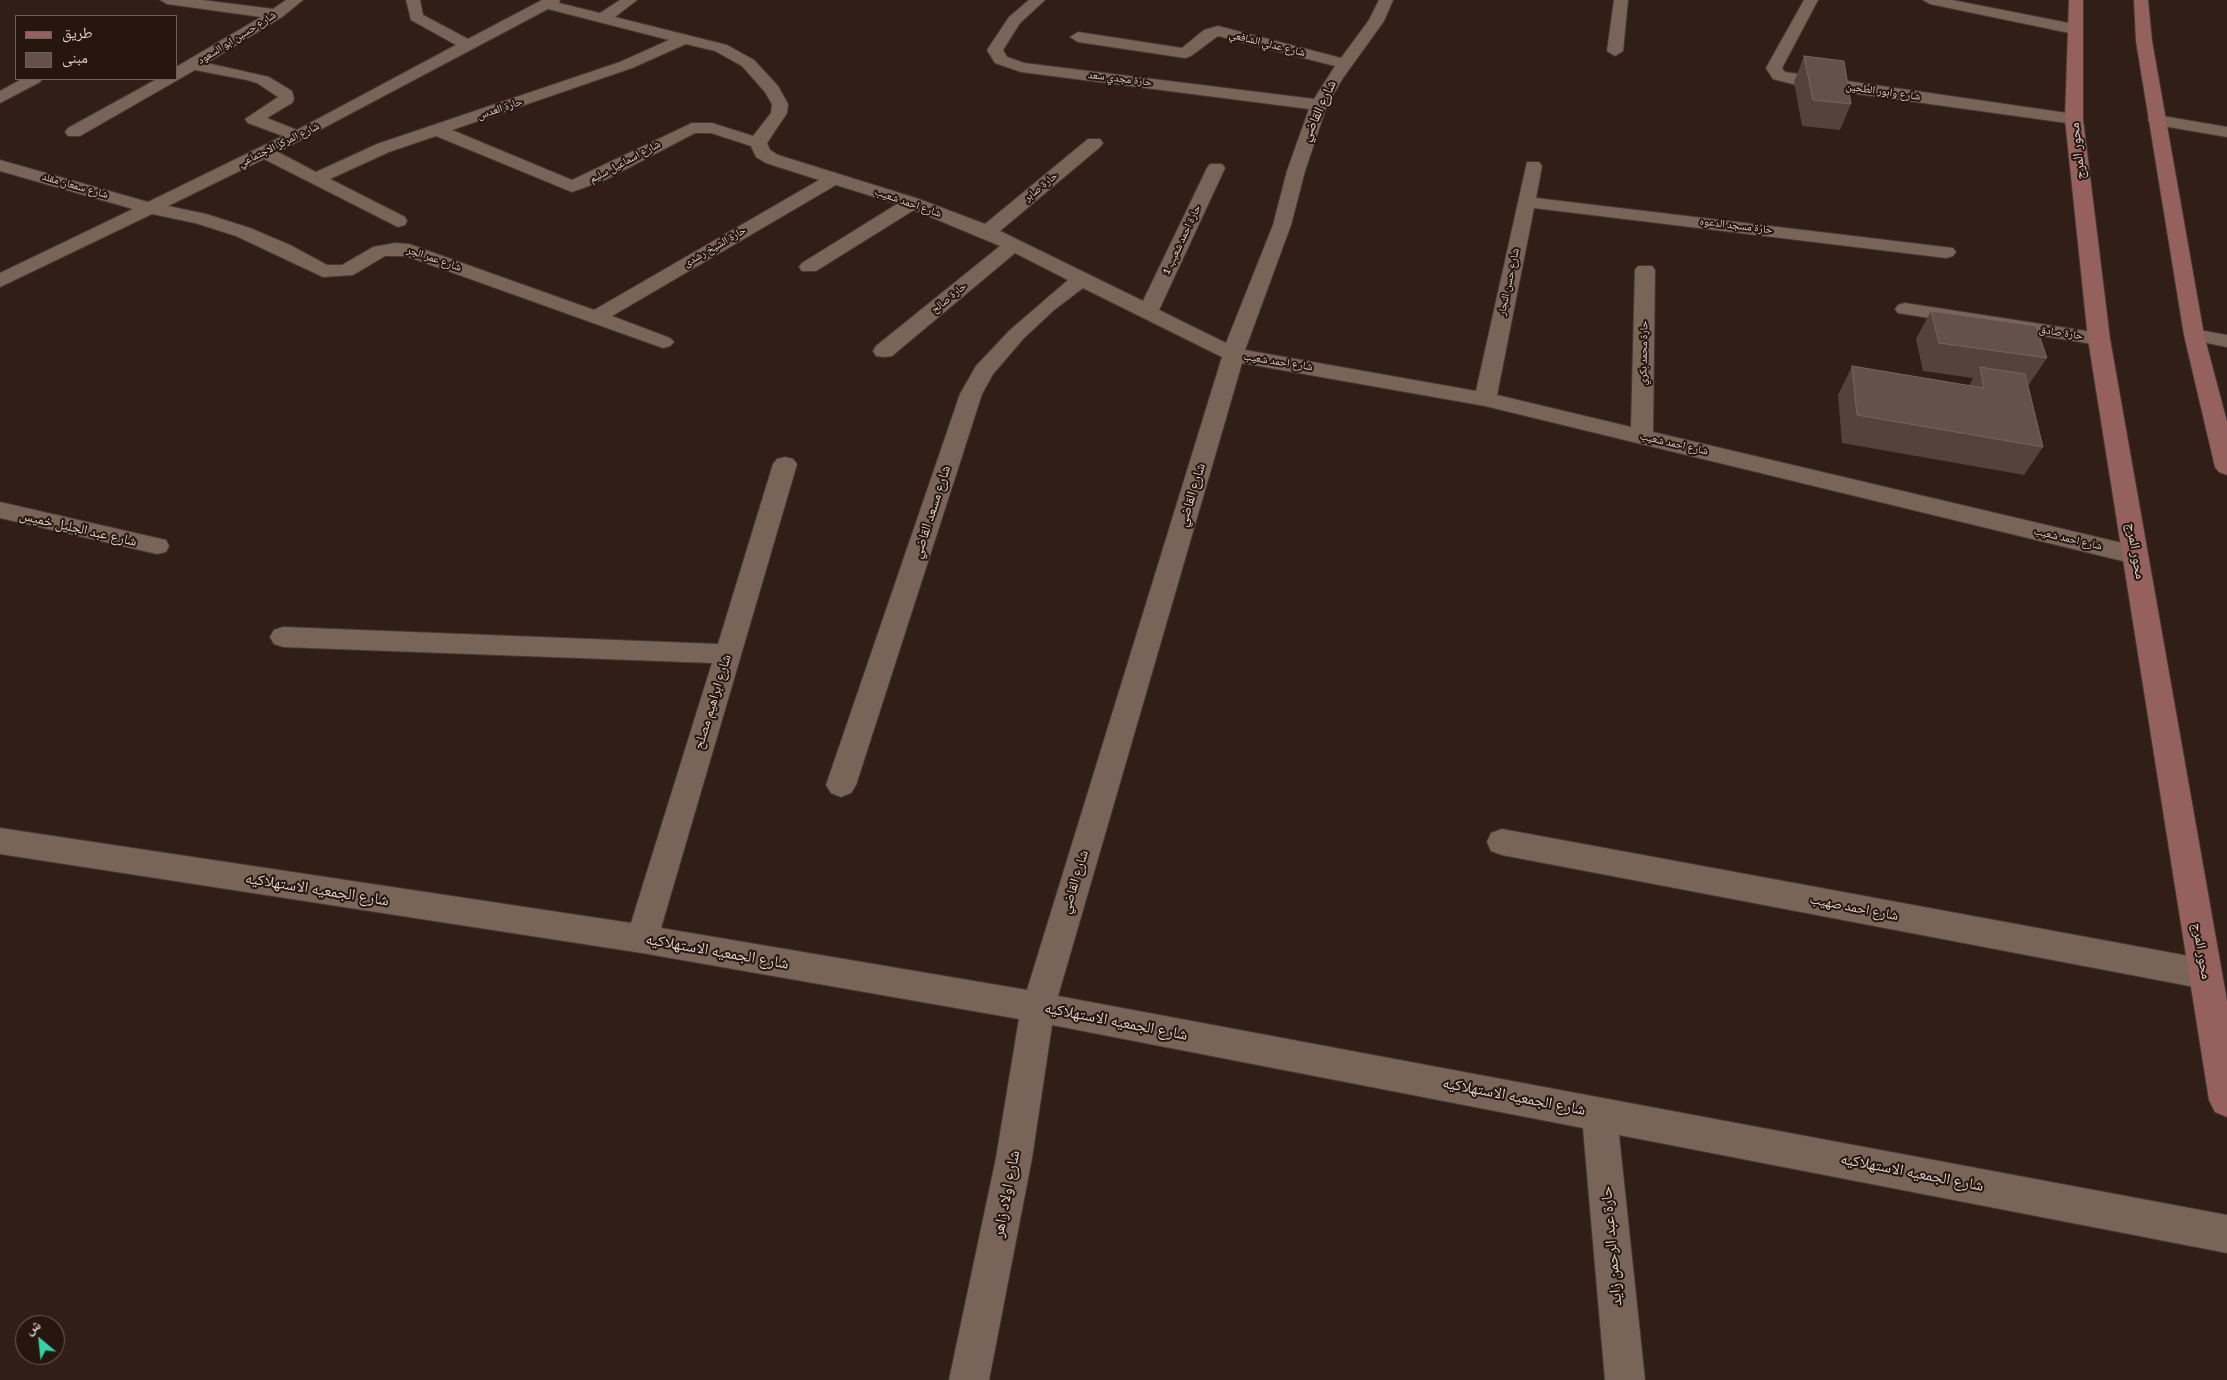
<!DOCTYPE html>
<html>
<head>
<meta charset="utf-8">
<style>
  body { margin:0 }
  #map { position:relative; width:2227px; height:1380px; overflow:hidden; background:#311f17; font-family:Signika,"Noto Naskh Arabic",sans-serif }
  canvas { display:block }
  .legend { position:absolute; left:15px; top:15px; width:162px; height:65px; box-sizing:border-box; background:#27160e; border:1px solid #6f6059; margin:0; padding:6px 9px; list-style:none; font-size:15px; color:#dccfca }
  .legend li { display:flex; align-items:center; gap:10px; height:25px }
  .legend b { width:25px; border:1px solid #6f6059 }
  .north { position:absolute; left:15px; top:1315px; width:50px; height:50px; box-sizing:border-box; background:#27160e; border:1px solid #6f6059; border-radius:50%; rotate:332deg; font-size:14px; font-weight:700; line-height:20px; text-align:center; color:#dccfca }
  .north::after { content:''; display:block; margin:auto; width:18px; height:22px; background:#31d4a9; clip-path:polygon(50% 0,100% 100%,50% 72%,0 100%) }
</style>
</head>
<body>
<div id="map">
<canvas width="2227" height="1380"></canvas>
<ul class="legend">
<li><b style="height:6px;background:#94615e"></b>طريق</li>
<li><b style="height:14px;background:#645149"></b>مبنى</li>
</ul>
<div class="north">ش</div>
</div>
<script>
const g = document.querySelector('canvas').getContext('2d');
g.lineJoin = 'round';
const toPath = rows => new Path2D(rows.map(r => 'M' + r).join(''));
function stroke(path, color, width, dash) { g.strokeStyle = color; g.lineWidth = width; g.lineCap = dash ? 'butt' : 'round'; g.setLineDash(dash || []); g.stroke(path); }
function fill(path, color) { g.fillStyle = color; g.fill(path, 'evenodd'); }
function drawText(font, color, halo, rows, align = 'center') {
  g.font = font + ' Signika,"Noto Naskh Arabic",sans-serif'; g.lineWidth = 4; g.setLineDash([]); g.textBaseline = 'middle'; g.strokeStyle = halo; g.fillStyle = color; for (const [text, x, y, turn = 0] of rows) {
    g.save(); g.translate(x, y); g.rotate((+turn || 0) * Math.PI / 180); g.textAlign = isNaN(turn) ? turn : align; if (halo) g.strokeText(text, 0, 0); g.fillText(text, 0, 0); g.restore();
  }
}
const street = toPath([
  [160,0,202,0,273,9,286,0,303,0,282,17,207,63,269,77,292,91,294,99,292,103,267,118,297,130,456,45,411,20,406,0,420,0,423,15,468,39,542,0,560,0,559,3,600,13,620,0,637,0,615,17,727,45,754,60,778,86,788,104,787,113,767,143,770,150,778,155,919,199,985,224,1088,139,1100,139,1103,143,1100,147,1000,231,1143,301,1207,168,1210,164,1222,164,1225,168,1159,310,1226,343,1273,225,1287,171,1309,109,1021,72,995,63,987,50,1009,17,1029,0,1045,0,1020,23,1003,50,1007,57,1024,63,1314,99,1335,66,1218,36,1191,56,1185,58,1078,42,1070,37,1078,32,1182,48,1204,30,1218,26,1341,58,1369,20,1379,0,1393,0,1384,21,1343,78,1327,105,1305,171,1291,225,1245,350,1476,391,1527,162,1539,162,1542,166,1536,198,1953,248,1956,252,1953,256,1946,258,1534,208,1497,395,1631,427,1635,270,1638,266,1652,266,1655,270,1653,432,2135,546,2144,549,2148,555,2144,561,2135,564,1485,406,1242,363,1058,996,2227,1215,2227,1253,1619,1135,1645,1380,1605,1380,1583,1128,1052,1025,1032,1158,989,1380,949,1380,996,1158,1019,1019,642,953,0,854,0,828,631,923,712,663,283,647,274,644,270,637,274,630,283,627,718,644,773,464,777,459,785,457,793,459,797,464,661,928,1027,990,1222,357,1083,288,1054,310,1024,338,993,374,982,394,856,785,851,793,841,797,831,793,826,785,960,394,976,366,1010,330,1068,280,1015,253,892,356,884,357,876,356,873,351,876,346,1000,246,914,210,816,271,802,271,799,267,802,263,897,204,836,185,612,316,670,338,674,342,670,346,663,348,406,256,385,256,353,275,323,277,236,236,195,223,152,214,0,287,0,273,133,209,0,171,0,160,148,202,283,136,248,123,245,119,278,97,257,83,247,80,195,70,80,136,68,136,65,132,68,128,157,79,176,79,176,67,261,17,167,4,160,0],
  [548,9,669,40,620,62,377,144,316,172,278,152,548,9],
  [686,44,715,51,742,66,765,92,772,104,771,113,753,136,712,123,692,123,572,180,452,130,632,68,686,44],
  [695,133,711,133,751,146,756,157,766,163,819,180,594,310,409,244,395,243,373,247,342,265,327,265,290,245,250,228,206,214,168,206,264,159,398,227,405,225,407,221,405,217,330,179,389,152,436,136,572,192,605,180,695,133],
  [1614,0,1628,0,1623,51,1615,56,1607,51,1614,0],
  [1804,0,1818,0,1782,68,1785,72,2074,114,2080,115,2083,119,2080,123,2074,124,1800,86,1773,79,1766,68,1804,0],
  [1923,0,1952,0,2074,24,2082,29,2074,34,1930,4,1923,0],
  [22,79,42,79,40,82,0,103,0,91,22,79],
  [2157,115,2227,127,2227,137,2151,124,2148,120,2151,116,2157,115],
  [1905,303,2099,333,2106,335,2110,339,2106,343,2099,345,1898,313,1895,309,1898,305,1905,303],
  [2194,329,2227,335,2227,347,2187,339,2184,335,2187,331,2194,329],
  [0,502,157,538,166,540,169,546,166,552,157,554,0,518,0,502],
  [1502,829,2205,959,2217,964,2221,974,2217,984,2205,989,1502,855,1491,851,1487,842,1491,833,1502,829]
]);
const secondary = toPath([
  [2069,0,2083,0,2083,119,2110,339,2227,1001,2227,1117,2215,1112,2209,1100,2088,339,2065,119,2069,0],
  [2134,0,2148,0,2152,41,2204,335,2227,422,2227,475,2219,472,2215,467,2184,335,2136,41,2134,0]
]);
const wall = toPath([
  [1804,56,1851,104,1840,130,1802,126,1794,82],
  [1931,311,2047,358,2028,386,2043,447,2024,475,1842,443,1838,395,1852,366,1969,386,1973,378,1923,371,1916,339]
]);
const building = toPath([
  [1804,56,1844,61,1851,104,1813,100,1804,56],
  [1931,311,2036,326,2047,358,1939,343,1931,311],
  [1852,366,1984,388,1980,367,2025,374,2043,447,1857,415,1852,366]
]);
const farStreetnames = [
  ["شارع حسين ابو السعود",237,38,-32],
  ["شارع عدلي الشافعي",1267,44,14],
  ["حارة مجدي سعد",1120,79,7],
  ["شارع وابور الطحين",1883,92,8],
  ["حارة العدس",500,109,-19],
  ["شارع المركز الاجتماعي",279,145,-26],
  ["شارع اسماعيل سليم",625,162,-28],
  ["شارع سمعان مقلد",75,186,16],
  ["حارة صابر",1041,187,-39],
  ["شارع احمد شعيب",908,203,19],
  ["حارة مسجد الدعوه",1736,226,7],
  ["حارة احمد شعيب 1",1182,240,-65],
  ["حارة الشيخ رشدى",715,247,-30],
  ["شارع عمر الجر",434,259,19],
  ["شارع حسن النجار",1509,282,-78],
  ["حارة صالح",949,298,-39],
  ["حارة صادق",2061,333,9],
  ["حارة محمد بكري",1644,353,-89],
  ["شارع احمد شعيب",1278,362,9],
  ["شارع احمد شعيب",1674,444,13],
  ["شارع احمد شعيب",2068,539,13]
];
const streetNames = [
  ["شارع القاضي",1319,111,-65],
  ["محور المرج",2078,151,-96],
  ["شارع القاضي",1192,495,-73],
  ["شارع مسعد القاضي",932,512,-72],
  ["شارع عبد الجليل خميس",78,529,13],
  ["محور المرج",2135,551,80],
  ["شارع ابراهيم مصلح",713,702,-73],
  ["شارع القاضي",1075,882,-73],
  ["شارع احمد صهيب",1854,908,11],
  ["محور المرج",2201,951,80]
];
const nearStreetnames = [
  ["شارع الجمعيه الاستهلاكيه",317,890,9],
  ["شارع الجمعيه الاستهلاكيه",717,952,10],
  ["شارع الجمعيه الاستهلاكيه",1116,1022,11],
  ["شارع الجمعيه الاستهلاكيه",1514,1097,11],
  ["شارع الجمعيه الاستهلاكيه",1912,1173,11],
  ["شارع اولاد زاهر",1007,1194,-79],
  ["حارة عبد الرحمن زايد",1612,1246,-95]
];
stroke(street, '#473933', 2);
stroke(secondary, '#473933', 2);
fill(street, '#79645a');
fill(secondary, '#94615e');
fill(wall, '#55423a');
fill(building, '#645149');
stroke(building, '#76655e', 1);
drawText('11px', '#dccfca', '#27160e', farStreetnames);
drawText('14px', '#dccfca', '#27160e', streetNames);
drawText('16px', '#dccfca', '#27160e', nearStreetnames);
</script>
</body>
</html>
